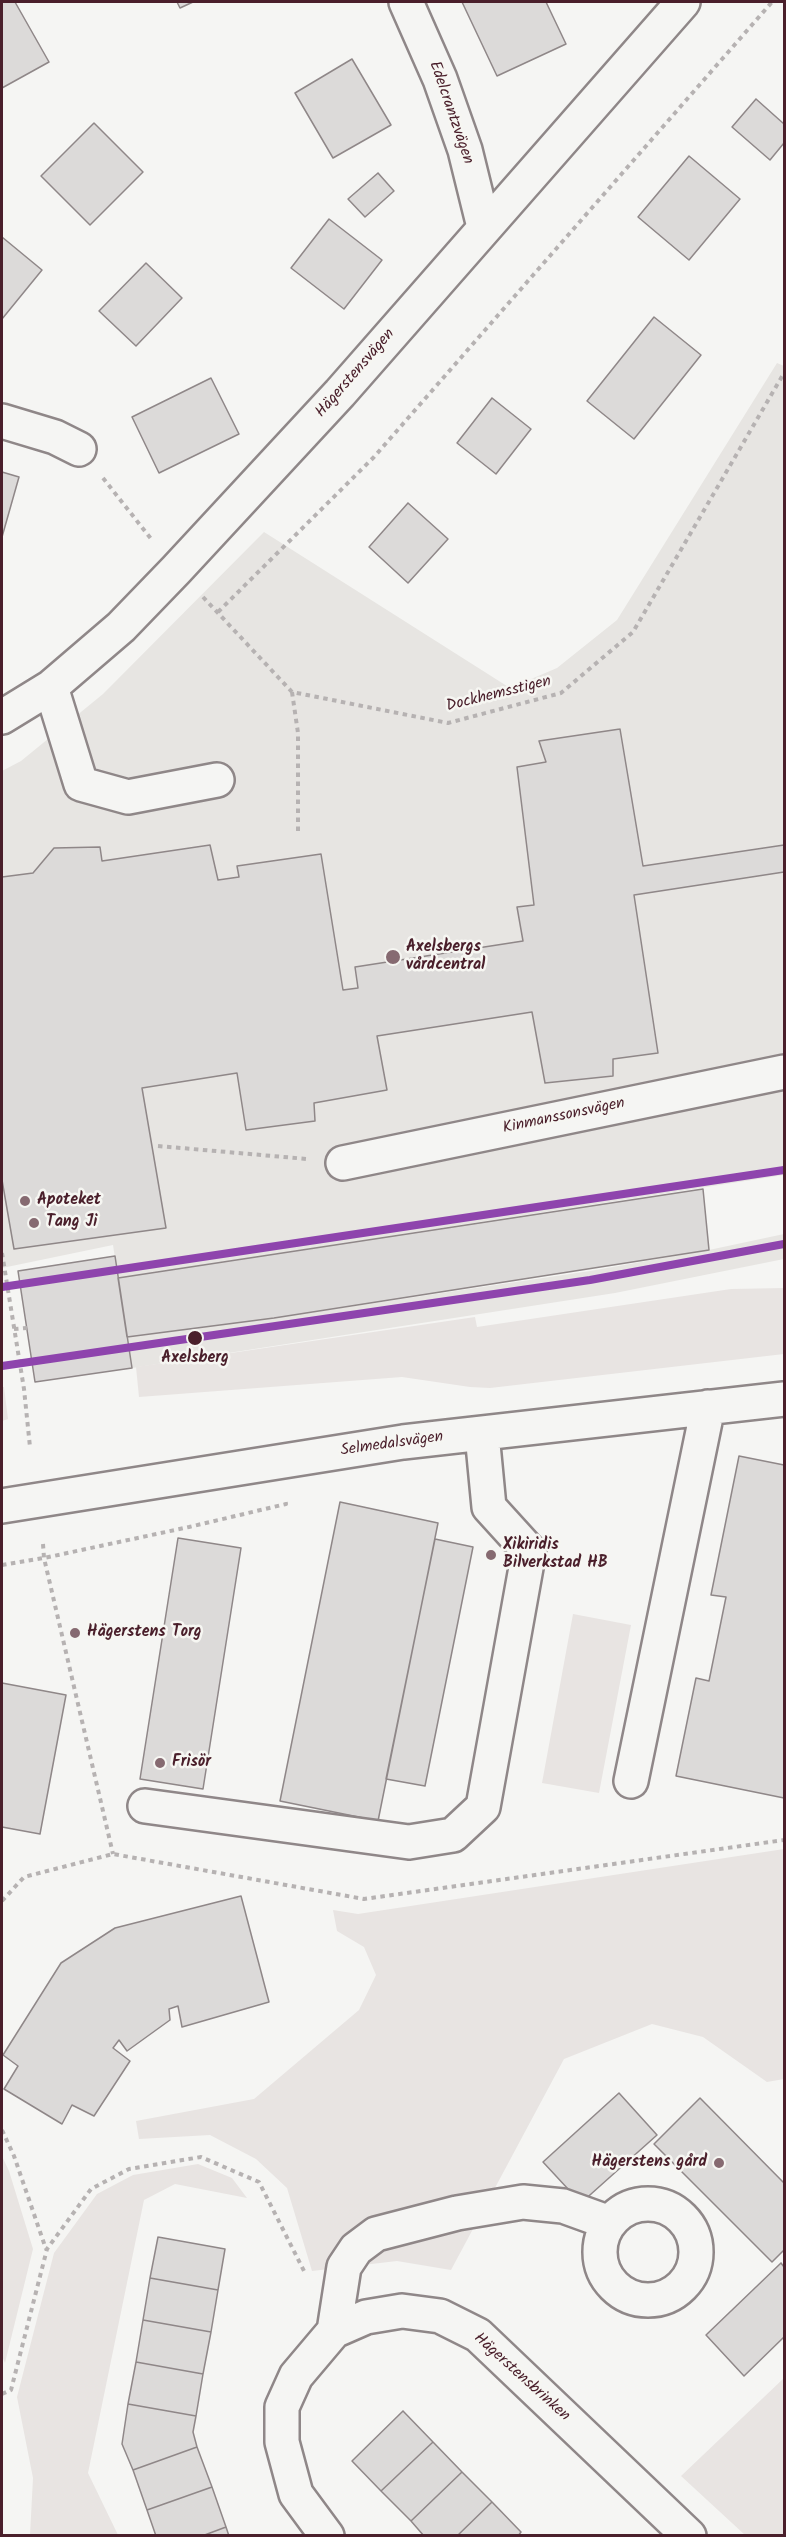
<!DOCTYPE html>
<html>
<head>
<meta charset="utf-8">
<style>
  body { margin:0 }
  #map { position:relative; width:786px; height:2537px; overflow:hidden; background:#f5f5f3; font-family:Kalam,sans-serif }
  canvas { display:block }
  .frame { position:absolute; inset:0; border:3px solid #4a1f2b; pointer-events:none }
</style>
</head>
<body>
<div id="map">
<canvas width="786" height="2537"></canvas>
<div class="frame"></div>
</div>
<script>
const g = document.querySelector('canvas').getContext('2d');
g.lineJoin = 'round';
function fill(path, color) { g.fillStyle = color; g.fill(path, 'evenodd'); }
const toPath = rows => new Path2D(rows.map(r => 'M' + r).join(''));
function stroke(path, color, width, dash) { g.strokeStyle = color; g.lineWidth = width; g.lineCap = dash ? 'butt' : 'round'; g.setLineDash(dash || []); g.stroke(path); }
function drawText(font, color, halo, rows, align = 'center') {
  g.font = font + ' Kalam,sans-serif'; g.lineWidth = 5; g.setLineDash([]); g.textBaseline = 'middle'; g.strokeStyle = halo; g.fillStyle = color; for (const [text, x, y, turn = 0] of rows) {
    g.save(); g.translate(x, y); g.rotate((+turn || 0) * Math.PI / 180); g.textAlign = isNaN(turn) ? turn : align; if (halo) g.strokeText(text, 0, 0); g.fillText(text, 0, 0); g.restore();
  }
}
const built = toPath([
  [777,363,784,366,784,1175,118,1278,113,1245,2,1268,2,771,21,761,103,694,264,532,510,688,557,668,617,620],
  [784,1234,784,1259,615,1293,132,1368,127,1337,274,1318,590,1271,709,1250]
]);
const green = toPath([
  [784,1288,784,1354,490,1388,470,1387,402,1377,139,1397,136,1367,475,1317,477,1327,731,1289],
  [2,1387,4,1387,8,1419,2,1421],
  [573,1614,631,1625,599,1793,542,1783],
  [784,1849,784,2079,767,2082,703,2037,652,2024,564,2059,451,2270,397,2261,312,2271,287,2188,256,2159,210,2135,139,2139,136,2121,254,2099,359,2010,376,1975,364,1947,337,1931,333,1910,358,1914],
  [2,2156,9,2171,33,2249,5,2363,2,2356],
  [198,2164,232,2178,247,2198,175,2184,144,2200,88,2473,118,2535,30,2535,33,2478,17,2397,54,2253,97,2194,133,2175],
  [784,2378,784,2535,745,2535,681,2476]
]);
const building = toPath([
  [2,2,15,2,49,62,2,88,2,2],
  [177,2,193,2,180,8,177,2],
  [462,2,546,2,566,44,497,76,462,2],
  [352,59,391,125,333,158,295,93,352,59],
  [756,99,784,124,784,143,770,160,732,127,756,99],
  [94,123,143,172,90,225,41,176,94,123],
  [689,156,740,199,689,260,638,217,689,156],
  [378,173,394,191,365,217,348,199,378,173],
  [329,219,382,260,344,309,291,268,329,219],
  [2,237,42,270,2,319,2,237],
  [146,263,182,298,136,346,99,311,146,263],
  [654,317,701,355,634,439,587,401,654,317],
  [211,378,239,434,159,473,132,417,211,378],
  [492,398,531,429,496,474,457,443,492,398],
  [2,472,19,477,2,537,2,472],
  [408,503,448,539,408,583,369,547,408,503],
  [620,729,643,866,784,845,784,872,634,895,658,1053,613,1059,613,1076,545,1083,532,1012,377,1036,387,1090,314,1103,315,1121,246,1130,237,1073,142,1088,166,1228,14,1249,2,1180,2,877,33,873,54,848,100,847,102,861,210,845,218,880,239,877,237,866,321,854,343,990,358,988,355,967,523,941,517,907,534,905,517,767,546,762,539,741,620,729],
  [703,1189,709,1250,274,1318,127,1337,118,1278,703,1189],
  [115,1256,132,1368,35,1382,18,1271,115,1256],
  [739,1456,784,1465,784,1798,676,1776,696,1678,709,1681,726,1597,711,1595,739,1456],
  [340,1502,438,1523,378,1821,280,1801,340,1502],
  [178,1538,241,1548,203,1789,140,1779,178,1538],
  [435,1539,473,1547,425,1786,386,1779,435,1539],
  [2,1683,66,1695,40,1834,2,1827,2,1683],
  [241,1896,269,2002,182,2027,178,2006,169,2009,170,2020,127,2051,119,2040,113,2048,130,2061,94,2116,72,2105,62,2124,4,2089,18,2066,3,2055,61,1963,115,1928,241,1896],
  [619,2093,657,2135,581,2203,543,2162,619,2093],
  [700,2098,784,2183,784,2250,772,2262,654,2144,700,2098],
  [158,2237,225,2249,218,2290,150,2278,158,2237],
  [781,2263,784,2267,784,2337,744,2376,706,2335,781,2263],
  [150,2278,218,2290,211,2332,143,2320,150,2278],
  [143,2320,211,2332,203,2374,136,2362,143,2320],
  [136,2362,203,2374,196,2416,128,2404,136,2362],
  [128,2404,196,2416,193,2432,197,2447,133,2470,122,2444,128,2404],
  [403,2411,433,2442,381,2491,352,2461,403,2411],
  [433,2442,462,2472,411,2521,381,2491,433,2442],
  [197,2447,212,2487,147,2510,133,2470,197,2447],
  [462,2472,492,2502,457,2536,424,2536,411,2521,462,2472],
  [212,2487,226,2527,202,2536,156,2536,147,2510,212,2487],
  [492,2502,521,2532,518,2536,457,2536,492,2502],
  [226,2527,229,2536,202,2536,226,2527]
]);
const path = toPath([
  [103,478,152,540],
  [203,597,292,692,448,723,561,693,633,632,784,373],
  [218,612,374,457,772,2],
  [292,692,298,733,298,833],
  [158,1146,307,1159],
  [2,1253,24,1389,30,1447],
  [14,1329,27,1328],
  [43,1544,44,1558,113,1854],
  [2,1565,44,1558,189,1527,286,1504,285,1498],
  [2,1901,24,1877,113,1854,364,1899,784,1840],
  [2,2130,14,2156,46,2249],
  [2,2394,11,2390,47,2249,91,2189,129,2169,201,2157,259,2182,304,2271]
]);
const minor = toPath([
  [406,2,440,79,465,150,484,227],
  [2,421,55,437,79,449],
  [51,687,81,784,128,797,217,780],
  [2,717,51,687,121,627,176,570,340,393,683,2],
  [343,1163,784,1072],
  [2,1506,403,1442,784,1399],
  [631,1781,708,1407],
  [145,1806,409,1842,453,1835,483,1807,529,1551,489,1507,482,1434],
  '600 2252a48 48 0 1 1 96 0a48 48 0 1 1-96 0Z',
  [334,2331,344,2267,356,2249,376,2234,457,2213,523,2202,563,2206,610,2223],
  [327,2536,296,2494,282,2442,282,2407,296,2376,334,2331,366,2317,402,2311,440,2316,478,2335,689,2536]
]);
const metro1 = toPath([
  [2,1287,784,1170],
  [2,1366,590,1280,784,1244]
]);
const markers = [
  [393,957,8,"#866a71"],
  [25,1201,6,"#866a71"],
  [34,1223,6,"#866a71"],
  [195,1338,8,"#4a1f2b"],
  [491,1555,6,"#866a71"],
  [75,1633,6,"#866a71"],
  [160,1763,6,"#866a71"],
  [719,2163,6,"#866a71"]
];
const streetNames = [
  ["Edelcrantzvägen",450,113,71],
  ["Hägerstensvägen",356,374,-49],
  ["Dockhemsstigen",499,695,-14],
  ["Kinmanssonsvägen",564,1117,-12],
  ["Selmedalsvägen",392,1445,-8],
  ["Hägerstensbrinken",521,2378,42]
];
const poiNames = [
  ["Axelsbergs",406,948],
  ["vårdcentral",406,966],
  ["Apoteket",37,1201],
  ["Tang Ji",46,1223],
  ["Xikiridis",503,1546],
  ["Bilverkstad HB",503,1564],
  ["Hägerstens Torg",87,1633],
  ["Frisör",172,1763],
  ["Hägerstens gård",707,2163,"right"]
];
const stopNames = [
  ["Axelsberg",195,1359]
];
fill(built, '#e7e5e2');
fill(green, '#e8e4e2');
fill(building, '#dcdad9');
stroke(building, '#8f8788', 1.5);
stroke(minor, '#8f8788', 38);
stroke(path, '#b6b2b2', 4, [4.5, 4.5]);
stroke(minor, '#f5f5f3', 33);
stroke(metro1, '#8e44ad', 8);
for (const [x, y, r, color] of markers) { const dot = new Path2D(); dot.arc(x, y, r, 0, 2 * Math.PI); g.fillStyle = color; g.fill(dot); stroke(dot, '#f6f6f2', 2); }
drawText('16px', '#4a1f2b', '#f6f6f2', streetNames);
drawText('bold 16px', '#4a1f2b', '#f6f6f2', poiNames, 'left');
drawText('bold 16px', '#4a1f2b', '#f6f6f2', stopNames);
</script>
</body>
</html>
